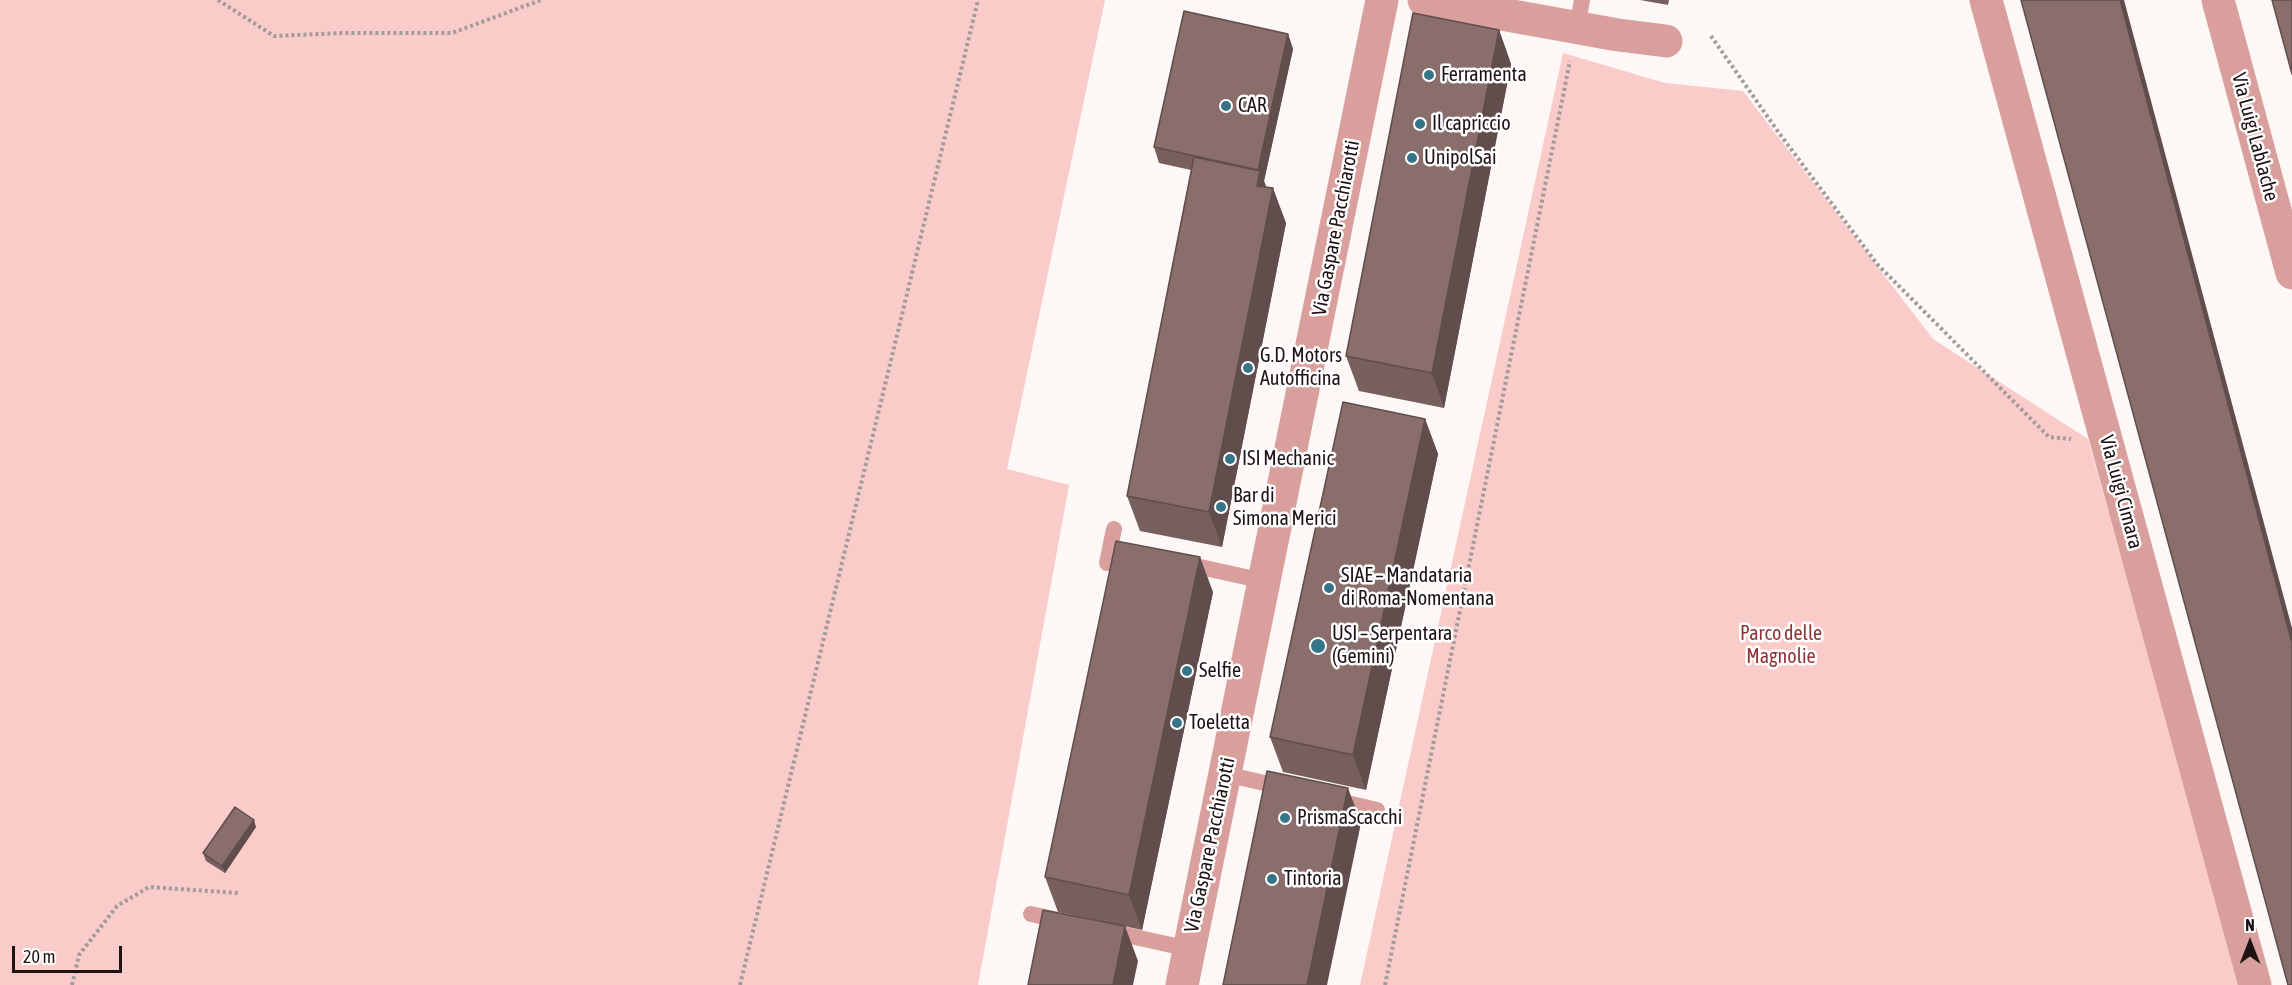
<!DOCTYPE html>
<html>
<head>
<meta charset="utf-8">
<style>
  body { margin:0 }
  #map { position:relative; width:2292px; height:985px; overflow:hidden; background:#fdf7f6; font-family:"Asap Condensed",sans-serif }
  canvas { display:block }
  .north { position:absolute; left:2220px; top:913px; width:60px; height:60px; -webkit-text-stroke:4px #fff; paint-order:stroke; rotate:0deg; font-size:16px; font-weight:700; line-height:24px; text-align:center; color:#1e1313 }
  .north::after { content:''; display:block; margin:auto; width:21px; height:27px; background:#1e1313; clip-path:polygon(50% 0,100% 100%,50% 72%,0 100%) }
  .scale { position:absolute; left:12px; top:946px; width:110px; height:27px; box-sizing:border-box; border:3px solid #1e1313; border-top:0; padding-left:8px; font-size:18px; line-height:21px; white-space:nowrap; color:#1e1313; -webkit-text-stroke:4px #fff; paint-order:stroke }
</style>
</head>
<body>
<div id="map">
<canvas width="2292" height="985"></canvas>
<div class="north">N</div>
<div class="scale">20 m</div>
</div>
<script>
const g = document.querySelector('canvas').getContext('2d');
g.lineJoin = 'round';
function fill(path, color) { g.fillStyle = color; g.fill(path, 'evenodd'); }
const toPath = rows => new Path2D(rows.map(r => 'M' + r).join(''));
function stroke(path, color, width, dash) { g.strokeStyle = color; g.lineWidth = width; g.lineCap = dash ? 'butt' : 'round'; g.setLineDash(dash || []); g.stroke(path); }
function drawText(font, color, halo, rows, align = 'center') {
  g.font = font + ' "Asap Condensed",sans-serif'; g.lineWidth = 5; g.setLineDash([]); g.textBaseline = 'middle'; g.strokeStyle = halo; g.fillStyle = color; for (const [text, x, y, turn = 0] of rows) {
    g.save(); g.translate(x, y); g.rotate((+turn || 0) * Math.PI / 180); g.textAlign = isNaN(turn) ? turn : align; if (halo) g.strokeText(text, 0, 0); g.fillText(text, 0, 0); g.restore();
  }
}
const green = toPath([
  [0,0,1105,0,1007,469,1069,485,978,985,0,985],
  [1563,53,1665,83,1743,91,1933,339,2088,439,2241,985,1360,985]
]);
const path = toPath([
  [218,0,274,36,343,33,452,33,541,0],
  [1711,36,1779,133,1877,264,2049,437,2071,439],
  [72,985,79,955,117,906,149,887,238,893],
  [740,985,978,0],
  [1385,985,1570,61]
]);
const lane = toPath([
  [1577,28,1582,0],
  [1107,563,1114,529],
  [1182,563,1264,581],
  [1225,774,1286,788],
  [1335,800,1377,810],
  [1031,914,1062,921],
  [1108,931,1189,949]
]);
const street = toPath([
  [1424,0,1618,35,1666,41],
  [1986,0,2255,985],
  [2218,0,2292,273],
  [1182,985,1382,0]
]);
const wall = toPath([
  [1640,0,1669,0,1668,5],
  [1499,30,1511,64,1444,408,1359,391,1346,356],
  [1288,34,1293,49,1264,181,1266,187,1286,223,1222,547,1140,531,1127,496,1191,170,1159,163,1154,147],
  [1425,419,1438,454,1366,790,1283,772,1270,737],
  [1213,592,1142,930,1058,912,1045,877],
  [256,827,225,873,206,861,203,853]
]);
const shadedWall = toPath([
  [2120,0,2124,0,2292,628,2292,643],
  [1499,30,1511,64,1444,408,1432,373],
  [1288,34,1293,49,1264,181,1271,199,1273,188,1286,223,1222,547,1209,512,1257,186,1258,170],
  [1425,419,1438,454,1366,790,1353,755],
  [1200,557,1213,592,1142,930,1129,895],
  [1348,788,1361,823,1327,985,1307,985],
  [254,820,256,827,225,873,222,866],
  [1125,926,1138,961,1133,985,1113,985]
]);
const building = toPath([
  [2021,0,2120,0,2292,643,2292,985,2288,985,2021,0],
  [2272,0,2292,0,2292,74,2272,0],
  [1184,11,1288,34,1258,170,1154,147,1184,11],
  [1413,13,1499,30,1432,373,1346,356,1413,13],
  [1194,157,1260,171,1257,186,1273,188,1209,512,1127,496,1194,157],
  [1343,402,1425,419,1353,755,1270,737,1343,402],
  [1116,541,1200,557,1129,895,1045,877,1116,541],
  [1267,771,1348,788,1307,985,1223,985,1267,771],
  [235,807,254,820,222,866,203,853,235,807],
  [1043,910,1125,926,1113,985,1028,985,1043,910]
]);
const markers = [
  [1429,75,6,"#367489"],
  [1226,106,6,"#367489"],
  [1420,124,6,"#367489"],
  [1412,158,6,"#367489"],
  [1248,368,6,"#367489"],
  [1230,459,6,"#367489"],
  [1221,507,6,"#367489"],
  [1329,588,6,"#367489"],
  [1318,646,8,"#367489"],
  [1187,671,6,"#367489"],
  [1177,723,6,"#367489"],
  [1285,818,6,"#367489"],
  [1272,879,6,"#367489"]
];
const poiNames = [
  ["Ferramenta",1441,75],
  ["CAR",1238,106],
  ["Il capriccio",1432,124],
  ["UnipolSai",1424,158],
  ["G.D. Motors",1260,356],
  ["Autofficina",1260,379],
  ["ISI Mechanic",1242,459],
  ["Bar di",1233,496],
  ["Simona Merici",1233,519],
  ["SIAE – Mandataria",1341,576],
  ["di Roma-Nomentana",1341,599],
  ["USI – Serpentara",1332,634],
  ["(Gemini)",1332,657],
  ["Selfie",1199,671],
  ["Toeletta",1189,723],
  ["PrismaScacchi",1297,818],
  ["Tintoria",1284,879]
];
const streetNames = [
  ["Via Luigi Lablache",2255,137,75],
  ["Via Gaspare Pacchiarotti",1336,228,-79],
  ["Via Luigi Cimara",2121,492,75],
  ["Via Gaspare Pacchiarotti",1210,845,-78]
];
const parkNames = [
  ["Parco delle",1781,634],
  ["Magnolie",1781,657]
];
fill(green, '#f9ccca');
stroke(path, '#a39b9a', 4, [3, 3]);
stroke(lane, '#d99f9d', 16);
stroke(street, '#d99f9d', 33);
fill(wall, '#765f5d');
fill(shadedWall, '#604d4c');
fill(building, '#896e6c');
stroke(building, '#604d4c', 1.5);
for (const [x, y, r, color] of markers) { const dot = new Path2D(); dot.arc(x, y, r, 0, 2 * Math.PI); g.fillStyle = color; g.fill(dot); stroke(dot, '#fff', 2); }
drawText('20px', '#1e1313', '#fff', poiNames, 'left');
drawText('20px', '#1e1313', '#fff', streetNames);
drawText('20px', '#8f3336', '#fff', parkNames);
</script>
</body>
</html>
